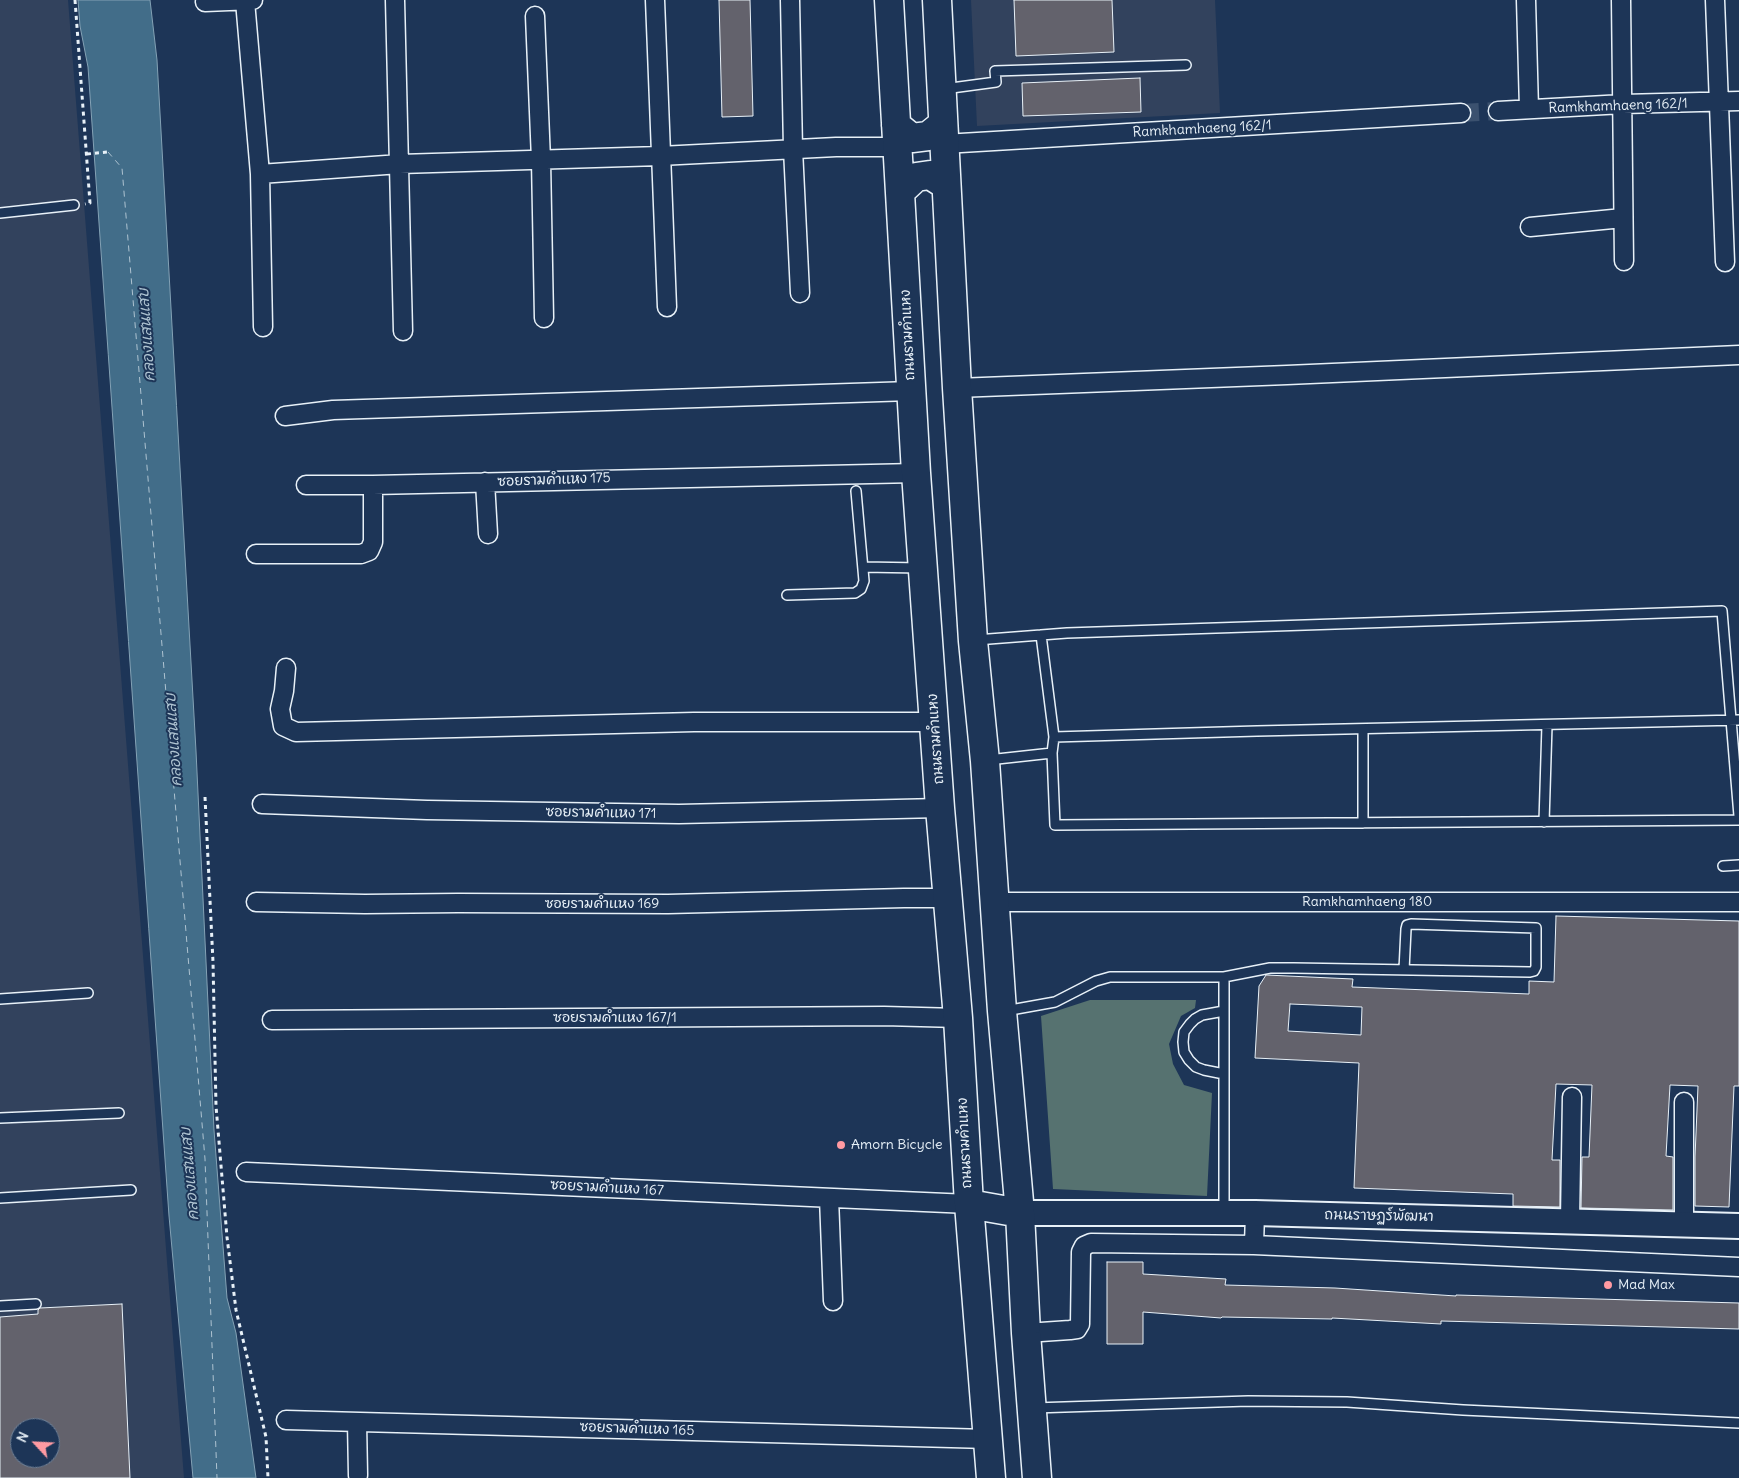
<!DOCTYPE html>
<html>
<head>
<meta charset="utf-8">
<style>
  body { margin:0 }
  #map { position:relative; width:1739px; height:1478px; overflow:hidden; background:#1d3557; font-family:Delius,sans-serif }
  canvas { display:block }
  .north { position:absolute; left:10px; top:1418px; width:50px; height:50px; box-sizing:border-box; background:#1d3557; border:1px solid #6e8097; border-radius:50%; rotate:295deg; font-size:14px; font-weight:700; line-height:20px; text-align:center; color:#e8f1f8 }
  .north::after { content:''; display:block; margin:auto; width:18px; height:22px; background:#ff9aa2; clip-path:polygon(50% 0,100% 100%,50% 72%,0 100%) }
</style>
</head>
<body>
<div id="map">
<canvas width="1739" height="1478"></canvas>
<div class="north">N</div>
</div>
<script>
const g = document.querySelector('canvas').getContext('2d');
g.lineJoin = 'round';
function fill(path, color) { g.fillStyle = color; g.fill(path, 'evenodd'); }
const toPath = rows => new Path2D(rows.map(r => 'M' + r).join(''));
function stroke(path, color, width, dash) { g.strokeStyle = color; g.lineWidth = width; g.lineCap = dash ? 'butt' : 'round'; g.setLineDash(dash || []); g.stroke(path); }
function drawText(font, color, halo, rows, align = 'center') {
  g.font = font + ' Delius,"Playpen Sans Thai",sans-serif'; g.lineWidth = 4; g.setLineDash([]); g.textBaseline = 'middle'; g.strokeStyle = halo; g.fillStyle = color; for (const [text, x, y, turn = 0] of rows) {
    g.save(); g.translate(x, y); g.rotate((+turn || 0) * Math.PI / 180); g.textAlign = isNaN(turn) ? turn : align; if (halo) g.strokeText(text, 0, 0); g.fillText(text, 0, 0); g.restore();
  }
}
const built = toPath([
  [0,0,68,0,184,1478,0,1478],
  [20,1428,50,1428,50,1458,20,1458],
  [971,0,1215,0,1220,113,977,126]
]);
const green = toPath([
  [1090,1000,1196,1000,1195,1008,1181,1016,1169,1044,1173,1064,1184,1085,1212,1093,1207,1196,1053,1189,1041,1016]
]);
const water = toPath([
  [78,0,150,0,157,60,196,751,214,1130,227,1298,236,1333,256,1478,193,1478,169,1216,88,67,80,26,78,0]
]);
const ferry = toPath([
  [108,152,122,168,205,1159,217,1478]
]);
const building = toPath([
  [719,0,750,0,753,116,722,117,719,0],
  [1014,0,1112,0,1114,52,1016,56,1014,0],
  [1140,78,1141,112,1023,116,1022,83,1140,78],
  [1556,916,1739,921,1739,1086,1734,1086,1729,1207,1695,1206,1695,1157,1698,1086,1670,1085,1666,1156,1673,1157,1673,1210,1581,1208,1582,1157,1589,1157,1592,1085,1556,1084,1552,1160,1560,1160,1560,1207,1513,1206,1513,1194,1354,1188,1359,1063,1255,1058,1259,986,1266,975,1353,979,1352,987,1529,994,1529,981,1554,982,1556,916],
  [1290,1004,1362,1007,1361,1035,1288,1031,1290,1004],
  [1107,1262,1143,1262,1143,1274,1226,1279,1225,1285,1335,1288,1456,1296,1456,1295,1739,1303,1739,1329,1441,1321,1441,1324,1332,1318,1332,1319,1222,1317,1221,1318,1143,1312,1143,1344,1107,1344,1107,1262],
  [122,1304,130,1478,0,1478,0,1317,38,1314,38,1310,40,1308,122,1304],
  [20,1428,50,1428,50,1458,20,1458,20,1428]
]);
const streetTunnel = toPath([
  [1461,113,1498,111]
]);
const path = toPath([
  [75,0,90,203,85,204],
  [87,154,108,152],
  [205,797,213,962,216,1106,227,1237,236,1310,266,1437,268,1478]
]);
const lane = toPath([
  [944,89,996,82,995,71,1186,65],
  [0,213,74,205],
  [863,567,921,568],
  [787,595,855,593,861,589,864,581,856,491],
  [1041,635,1054,737,1257,731,1739,720],
  [976,640,1067,633,1722,611,1739,816],
  [1054,737,1052,753,1055,825,1739,820],
  [988,760,1052,753],
  [1544,822,1547,725],
  [1363,823,1363,729],
  [1723,866,1739,865],
  [0,999,88,993],
  [1005,1011,1055,1002,1096,981,1110,977,1224,977,1270,968,1294,968,1530,972,1534,971,1536,967,1536,928,1411,924,1407,925,1406,929,1404,970],
  [1224,1011,1202,1015,1195,1019,1190,1024,1184,1032,1183,1042,1184,1052,1189,1060,1196,1067,1204,1070,1224,1074],
  [0,1118,119,1113],
  [0,1198,131,1190],
  [1224,1213,1224,977],
  [0,1306,36,1304],
  [1034,1408,1248,1401,1347,1402,1463,1410,1739,1423]
]);
const street = toPath([
  [395,0,403,331],
  [655,0,667,307],
  [790,0,793,149,800,293],
  [1526,0,1529,109],
  [1621,0,1624,261],
  [1715,0,1725,262],
  [245,1,260,174,263,327],
  [205,2,253,0],
  [535,16,541,160,544,318],
  [1498,111,1623,104,1739,101],
  [944,144,1461,113],
  [260,174,400,164,660,156,836,147,898,147],
  [1530,227,1623,218],
  [957,388,1287,375,1739,355],
  [285,416,333,410,911,391],
  [485,482,488,534],
  [306,485,373,485],
  [256,554,361,554,369,551,373,542,373,485,916,473],
  [286,668,284,691,280,709,283,726,296,732,694,722,935,722],
  [262,804,427,810,679,814,940,808],
  [256,902,365,904,458,903,668,904,904,898,947,898],
  [995,902,1739,902],
  [272,1020,884,1016,958,1018],
  [1684,1102,1684,1224],
  [246,1172,969,1204],
  [829,1198,833,1301],
  [1570,1220,1572,1097],
  [1254,1245,1255,1213],
  [1026,1333,1070,1330,1077,1329,1080,1324,1081,1252,1084,1246,1091,1243,1254,1245,1739,1267],
  [286,1420,988,1439],
  [357,1422,358,1475]
]);
const secondary = toPath([
  [1020,1213,1255,1213,1739,1226]
]);
const primary = toPath([
  [889,0,916,473,940,808,958,1018,969,1204,991,1478],
  [937,0,957,388,973,641,985,761,1002,1011,1020,1213,1026,1333,1037,1478],
  [896,125,912,138,928,136,943,124],
  [900,192,916,177,930,175,946,185],
  [969,1204,1020,1213]
]);
const markers = [
  [841,1145,5,"#ff9aa2"],
  [1608,1285,5,"#ff9aa2"]
];
const streetNames = [
  ["Ramkhamhaeng 162/1",1618,106,-2],
  ["Ramkhamhaeng 162/1",1202,129,-3],
  ["ถนนรามคำแหง",908,335,-93],
  ["ซอยรามคำแหง 175",554,480,-2],
  ["ถนนรามคำแหง",936,739,-94],
  ["ซอยรามคำแหง 171",601,813,1],
  ["Ramkhamhaeng 180",1367,902],
  ["ซอยรามคำแหง 169",602,904],
  ["ซอยรามคำแหง 167/1",615,1018],
  ["ถนนรามคำแหง",965,1143,-93],
  ["ซอยรามคำแหง 167",607,1188,3],
  ["ถนนราษฏร์พัฒนา",1379,1216,1],
  ["ซอยรามคำแหง 165",637,1429,2]
];
const poiNames = [
  ["Amorn Bicycle",851,1145],
  ["Mad Max",1618,1285]
];
const waterNames = [
  ["คลองแสนแสบ",147,335,-94],
  ["คลองแสนแสบ",174,740,-94],
  ["คลองแสนแสบ",190,1174,-95]
];
fill(built, '#32425d');
fill(green, '#567270');
fill(water, '#426d89');
stroke(water, '#84a2b5', 1);
stroke(ferry, '#aec3d1', 1, [6, 5]);
fill(building, '#63626c');
stroke(building, '#e8f1f8', 1);
stroke(streetTunnel, '#3b516f', 18, [18, 9]);
stroke(lane, '#e8f1f8', 12);
stroke(street, '#e8f1f8', 21);
stroke(secondary, '#e8f1f8', 28);
stroke(primary, '#e8f1f8', 31);
stroke(path, '#e8f1f8', 3, [4, 4]);
stroke(lane, '#1d3557', 9);
stroke(street, '#1d3557', 18);
stroke(secondary, '#1d3557', 24);
stroke(primary, '#1d3557', 28);
for (const [x, y, r, color] of markers) { const dot = new Path2D(); dot.arc(x, y, r, 0, 2 * Math.PI); g.fillStyle = color; g.fill(dot); stroke(dot, '#1d3557', 2); }
drawText('14px', '#e8f1f8', '#1d3557', streetNames);
drawText('14px', '#e8f1f8', '#1d3557', poiNames, 'left');
drawText('italic 15px', '#aec3d1', '#1d3557', waterNames);
</script>
</body>
</html>
